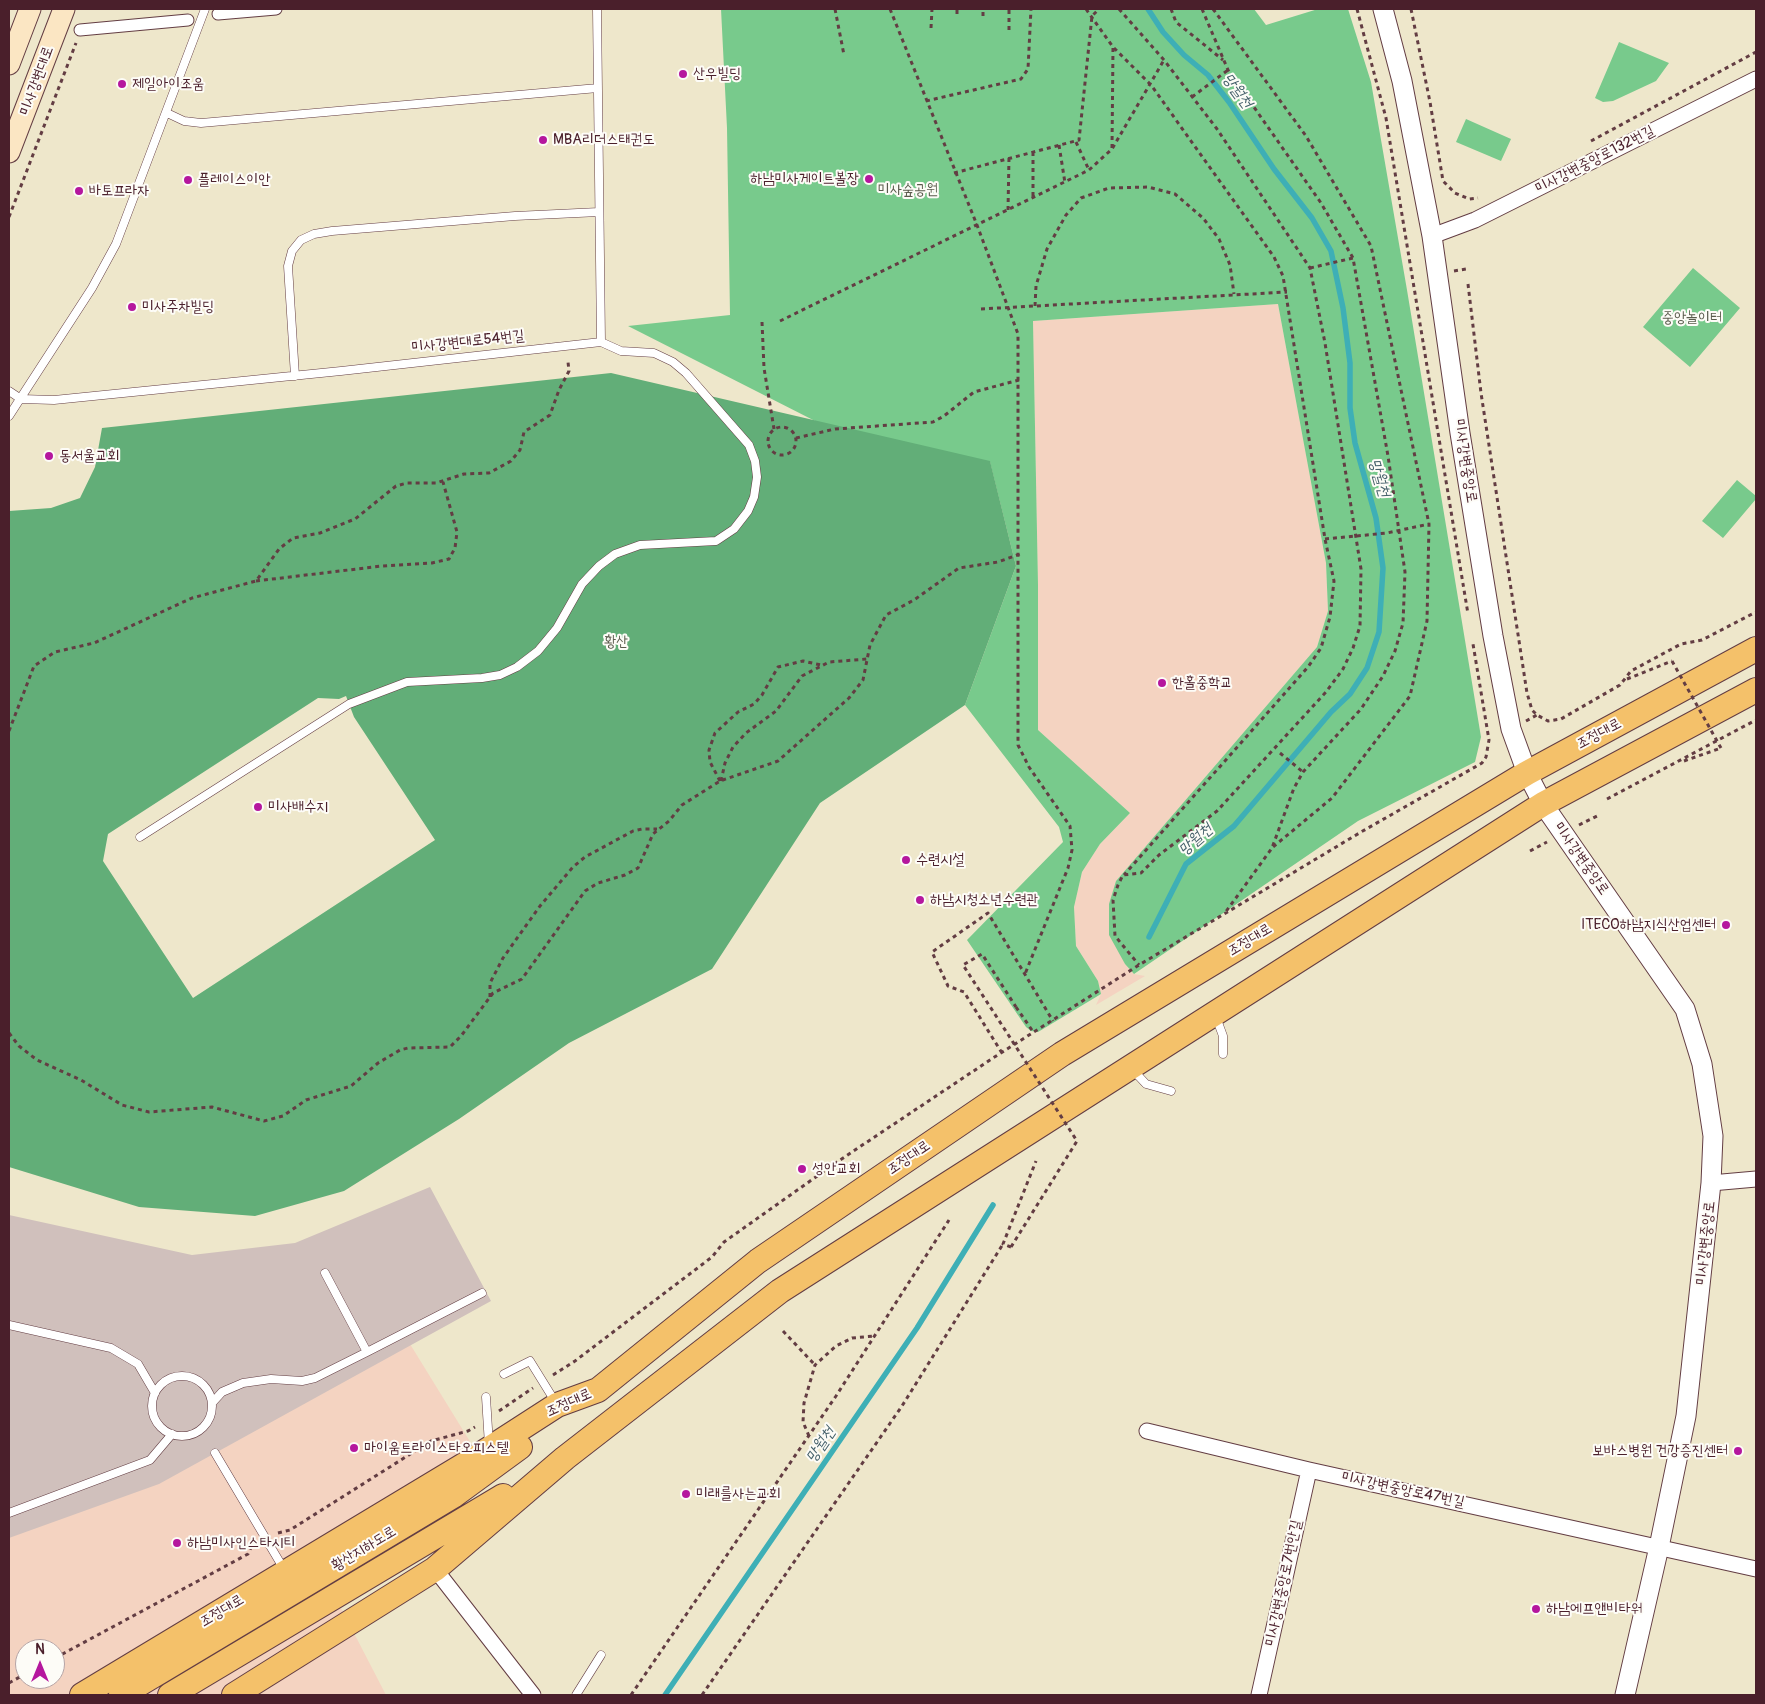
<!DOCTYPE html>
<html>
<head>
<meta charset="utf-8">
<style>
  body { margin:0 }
  #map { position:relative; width:1765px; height:1704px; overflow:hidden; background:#eee7cb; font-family:Pangolin,sans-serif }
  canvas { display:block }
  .frame { position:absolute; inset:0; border:10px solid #4a1f2b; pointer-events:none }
  .north { position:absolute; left:15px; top:1639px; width:50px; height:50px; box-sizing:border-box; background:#fdfcf7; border:1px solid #b5a4a5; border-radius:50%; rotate:0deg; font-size:14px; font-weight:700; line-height:20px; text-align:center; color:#4a1f2b }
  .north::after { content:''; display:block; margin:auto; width:18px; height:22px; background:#b5179e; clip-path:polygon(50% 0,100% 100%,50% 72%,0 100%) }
</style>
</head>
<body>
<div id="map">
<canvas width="1765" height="1704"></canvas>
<div class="frame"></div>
<div class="north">N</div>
</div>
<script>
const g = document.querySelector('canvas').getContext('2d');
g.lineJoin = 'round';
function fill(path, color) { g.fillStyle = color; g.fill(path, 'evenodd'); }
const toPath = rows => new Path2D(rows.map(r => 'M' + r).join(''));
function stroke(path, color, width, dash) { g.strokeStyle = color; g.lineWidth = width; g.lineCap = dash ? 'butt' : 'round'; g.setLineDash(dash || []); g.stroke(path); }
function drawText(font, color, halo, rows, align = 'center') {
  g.font = font + ' Pangolin,"Poor Story",sans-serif'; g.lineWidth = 4; g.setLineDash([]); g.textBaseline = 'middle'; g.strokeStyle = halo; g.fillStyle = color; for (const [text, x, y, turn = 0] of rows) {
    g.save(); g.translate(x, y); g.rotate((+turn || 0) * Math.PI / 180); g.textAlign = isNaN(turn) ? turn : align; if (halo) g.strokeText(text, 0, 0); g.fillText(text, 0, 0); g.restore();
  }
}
const built = toPath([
  [1278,304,1326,563,1328,611,1317,647,1116,881,1125,964,1134,974,1145,976,1096,1005,1101,994,1098,981,1076,946,1074,907,1082,872,1100,844,1130,813,1038,730,1038,585,1033,321],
  [410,1344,490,1474,327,1581,386,1695,9,1695,9,1527],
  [25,1649,55,1649,55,1679,25,1679]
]);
const industrial = toPath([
  [430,1187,491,1301,159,1484,9,1538,9,1215,192,1255,295,1243]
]);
const green = toPath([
  [721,9,1254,9,1266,25,1318,9,1348,9,1371,82,1407,290,1481,737,1475,762,1358,821,1134,974,1125,964,1109,935,1109,904,1116,881,1317,647,1328,611,1326,563,1278,304,1033,321,1038,585,1038,730,1130,813,1100,844,1082,872,1074,907,1076,946,1098,981,1101,994,1038,1032,1031,1031,1026,1027,967,940,1063,842,1059,827,965,705,1016,566,990,462,819,423,628,326,730,315,727,128],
  [1619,42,1669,63,1656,81,1613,101,1603,102,1595,98],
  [1466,119,1511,139,1501,161,1456,142],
  [1693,268,1740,308,1690,367,1643,327],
  [1737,480,1756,496,1756,499,1723,538,1702,521]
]);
const forest = toPath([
  [611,373,990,461,1016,566,965,705,820,803,712,969,569,1043,459,1119,344,1191,255,1216,139,1207,9,1167,9,511,51,508,80,498,95,467,102,428],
  [346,696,354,717,435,840,193,998,103,861,108,834,318,698,339,699]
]);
const stream = toPath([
  [1148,9,1163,32,1184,55,1208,75,1229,102,1274,169,1312,218,1331,251,1343,308,1350,363,1350,408,1355,443,1376,518,1383,568,1379,632,1367,668,1350,694,1331,712,1234,826,1186,864,1149,937],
  [665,1695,917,1328,993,1205]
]);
const path = toPath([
  [835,9,844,55],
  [890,9,977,225,1018,334,1018,745,1029,767,1070,826,1072,850,1068,868,1025,974],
  [1086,9,1113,47,1151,85,1274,257,1283,276,1325,539,1334,581,1330,617,1321,648,1308,667,1124,875],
  [1119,9,1164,60,1217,129,1310,268,1325,343,1361,569,1360,626,1353,648,1343,669,1326,692,1217,811,1159,855,1141,873,1123,875,1118,885,1113,900,1115,936,1139,965],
  [1171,9,1176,22,1223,60],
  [1202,9,1228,70,1321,203,1353,258,1388,456,1405,572,1403,623,1395,651,1383,676,1361,709,1303,772,1294,788,1272,848,1225,913],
  [1213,9,1306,136,1371,246,1429,524,1427,621,1410,696,1332,798,1273,847],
  [1357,9,1386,118,1468,614],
  [1411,9,1430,102,1443,181,1455,193,1469,199,1478,198],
  [957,14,957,9],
  [983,16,983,9],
  [931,28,932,9],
  [1009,30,1009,9],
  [1192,97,1228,70],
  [926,101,1021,79,1028,69,1031,9],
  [1591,141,1756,52],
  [1076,142,1089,170],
  [1059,145,1065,183],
  [1112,148,1113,47],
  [1033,152,1033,198],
  [954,173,1079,140,1092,16,1099,9],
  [1008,210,1009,157],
  [9,217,76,43],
  [1310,268,1353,258],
  [1454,271,1466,269],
  [1468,284,1481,393,1527,693,1532,710,1537,715,1548,721,1561,719,1620,685,1631,671,1681,644,1702,640,1756,612],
  [1035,306,1036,286,1047,249,1066,215,1081,198,1109,188,1148,187,1175,194,1203,218,1219,239,1230,265,1234,294],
  [981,309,1287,292],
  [780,321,1089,170,1112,149,1164,60],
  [762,322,764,368,774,429],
  '768 441a14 14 0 1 1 28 0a14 14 0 1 1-28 0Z',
  [796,438,835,429,933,422,944,416,974,392,1019,380],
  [1325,539,1387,533,1429,524],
  [256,581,382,566,432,563,449,559,455,548,457,532,443,482],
  [1627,679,1672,661],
  [1526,721,1537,715],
  [9,731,34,666,55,652,94,643,192,598,256,581,279,549,293,538,320,533,355,519,396,486,407,483,436,483,464,474,489,473,511,461,520,450,524,432,550,415,559,390,569,371,568,362],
  [1280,753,1303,772],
  [1684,761,1721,748],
  [720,781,710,762,709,750,715,733,738,712,754,704,762,695,778,667,803,661,821,665],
  [721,781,725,763,733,747,746,733,776,711,802,676,829,662,867,659],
  [1607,799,1756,720],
  [1579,825,1597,816],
  [1530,851,1547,842],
  [490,997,490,983,503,958,540,906,573,867,585,857,633,831,642,829,657,829],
  [1016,1007,1034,1033],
  [9,1033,19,1046,37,1060,81,1080,122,1105,149,1112,212,1107,264,1121,283,1116,306,1100,351,1086,378,1063,400,1050,408,1048,450,1047,461,1036,493,993,522,979,585,891,598,883,625,875,638,868,653,834,669,821,682,805,720,781,778,761,849,698,863,680,870,645,886,615,914,600,959,568,998,562,1020,554],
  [1002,1053,964,992,948,986,932,952,988,913,1053,1021],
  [1011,1247,1003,1244,1036,1161],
  [783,1331,815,1365],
  [553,1375,575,1361,712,1257,724,1242,837,1162,993,1058,1139,965,1361,832,1482,763,1486,757,1489,740,1473,644],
  [499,1411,533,1388],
  [809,1436,803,1422,804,1403,815,1365,836,1346,852,1338,875,1336],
  [278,1533,290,1530,431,1441,468,1431,475,1427],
  [55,1658,248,1554,253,1543],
  [9,1683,25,1674],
  [631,1695,836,1396,949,1220],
  [702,1695,902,1406,1003,1244]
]);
const service = toPath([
  [597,9,601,342],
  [167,113,184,121,201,123,598,88],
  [295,376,288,266,292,251,301,240,314,234,332,231,515,216,599,212],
  [9,391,21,399,54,400,341,371,601,342],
  [9,416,92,288,116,244,205,9],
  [140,837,349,704,407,682,482,678,500,675,517,667,538,651,557,628,582,584,599,566,615,554,640,545,716,541,734,529,748,511,754,497,757,477,755,461,749,445,686,373,673,362,654,353,621,351,601,342],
  [1216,1017,1223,1036,1223,1054],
  [1132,1069,1146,1084,1171,1091],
  [9,1325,111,1348,138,1364,155,1393],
  [367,1352,482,1293],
  [504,1374,530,1361,556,1403],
  '152 1406a30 30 0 1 1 60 0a30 30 0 1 1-60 0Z',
  [486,1397,489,1445],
  [212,1403,222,1392,243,1383,271,1379,302,1381,315,1378,367,1352,325,1273],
  [215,1453,285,1571],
  [9,1513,150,1460,172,1434],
  [576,1695,601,1655]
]);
const pedestrian = toPath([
  [218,14,276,9],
  [80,30,188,20]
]);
const minor = toPath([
  [1432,236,1475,220,1756,79],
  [1711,1183,1756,1179],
  [1147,1431,1309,1470,1756,1569],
  [435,1569,533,1695],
  [1259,1695,1309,1470]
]);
const tertiary = toPath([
  [1383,9,1402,81,1432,236,1460,433,1493,636,1511,729,1527,773,1543,804,1685,1009,1702,1064,1713,1136,1711,1183,1686,1416,1659,1547,1625,1695]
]);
const secondary = toPath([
  [9,64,30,9],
  [9,152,64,9]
]);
const primary = toPath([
  [82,1695,464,1465,557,1405,598,1390,758,1261,1062,1054,1527,773,1756,649],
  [121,1695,453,1496,520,1447],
  [170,1695,503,1496],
  [234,1695,435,1569,565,1458,780,1291,1543,804,1756,690]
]);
const pathBridge = toPath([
  [1672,661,1721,748],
  [1011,1247,1077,1141,963,965,982,954,1016,1007]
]);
const markers = [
  [683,74,5,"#b5179e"],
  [122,84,5,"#b5179e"],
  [543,140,5,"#b5179e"],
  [869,179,5,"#b5179e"],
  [188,180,5,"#b5179e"],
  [79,191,5,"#b5179e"],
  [132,307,5,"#b5179e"],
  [49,456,5,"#b5179e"],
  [1162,683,5,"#b5179e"],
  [258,807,5,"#b5179e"],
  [906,860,5,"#b5179e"],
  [920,900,5,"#b5179e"],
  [1726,925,5,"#b5179e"],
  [802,1169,5,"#b5179e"],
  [354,1448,5,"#b5179e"],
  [1738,1451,5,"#b5179e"],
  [686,1494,5,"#b5179e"],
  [177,1543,5,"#b5179e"],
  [1536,1609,5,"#b5179e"]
];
const poiNames = [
  ["산우빌딩",693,74],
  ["제일아이조움",132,84],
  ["MBA리더스태권도",553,140],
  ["하남미사게이트볼장",859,179,"right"],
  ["플레이스이안",198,180],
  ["바토프라자",89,191],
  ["미사주차빌딩",142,307],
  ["동서울교회",59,456],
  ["한홀중학교",1172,683],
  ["미사배수지",268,807],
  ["수련시설",916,860],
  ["하남시청소년수련관",930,900],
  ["ITECO하남지식산업센터",1716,925,"right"],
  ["성안교회",812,1169],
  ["마이움트라이스타오피스텔",364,1448],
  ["보바스병원 건강증진센터",1728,1451,"right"],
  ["미래를사는교회",696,1494],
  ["하남미사인스타시티",187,1543],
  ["하남에프앤비타워",1546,1609]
];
const streetNames = [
  ["미사강변대로",37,81,-70],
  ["미사강변중앙로132번길",1595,160,-27],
  ["미사강변대로54번길",468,342,-6],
  ["미사강변중앙로",1465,461,81],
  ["조정대로",1599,734,-28],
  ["미사강변중앙로",1581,859,55],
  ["조정대로",1250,940,-31],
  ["조정대로",909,1158,-34],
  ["미사강변중앙로",1706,1243,-84],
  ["조정대로",569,1403,-24],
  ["미사강변중앙로47번길",1403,1490,12],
  ["황산지하도로",364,1549,-31],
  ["미사강변중앙로7번안길",1284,1583,-78],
  ["조정대로",222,1611,-31]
];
const parkNames = [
  ["미사숲공원",908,190],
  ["중앙놀이터",1692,318],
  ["황산",616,642]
];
const waterNames = [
  ["망월천",1237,91,54],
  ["망월천",1379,478,74],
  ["망월천",1196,840,-41],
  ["망월천",821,1445,-56]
];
fill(built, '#f4d3c1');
fill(industrial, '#d0c0bc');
fill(green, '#78ca8c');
fill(forest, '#62ae78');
stroke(stream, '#3eafb6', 5.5);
stroke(service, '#633d43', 9);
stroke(pedestrian, '#633d43', 13);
stroke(minor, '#633d43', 17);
stroke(tertiary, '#633d43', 21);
stroke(secondary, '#633d43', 23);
stroke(primary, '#633d43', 26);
stroke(path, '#633d43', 3, [4, 4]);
stroke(service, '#fff', 8);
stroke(pedestrian, '#fff', 11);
stroke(minor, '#fff', 15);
stroke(tertiary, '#fff', 19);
stroke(secondary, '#fbe6c3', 21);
stroke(primary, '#f4c16a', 24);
stroke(pathBridge, '#633d43', 3, [4, 4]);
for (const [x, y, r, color] of markers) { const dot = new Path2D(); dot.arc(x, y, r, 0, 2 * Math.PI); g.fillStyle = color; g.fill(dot); stroke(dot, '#fdfcf7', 2); }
drawText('15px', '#4a1f2b', '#fdfcf7', poiNames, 'left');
drawText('15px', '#4a1f2b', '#fdfcf7', streetNames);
drawText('15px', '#5a5b4d', '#fdfcf7', parkNames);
drawText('italic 16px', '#45606a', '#fdfcf7', waterNames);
</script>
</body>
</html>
